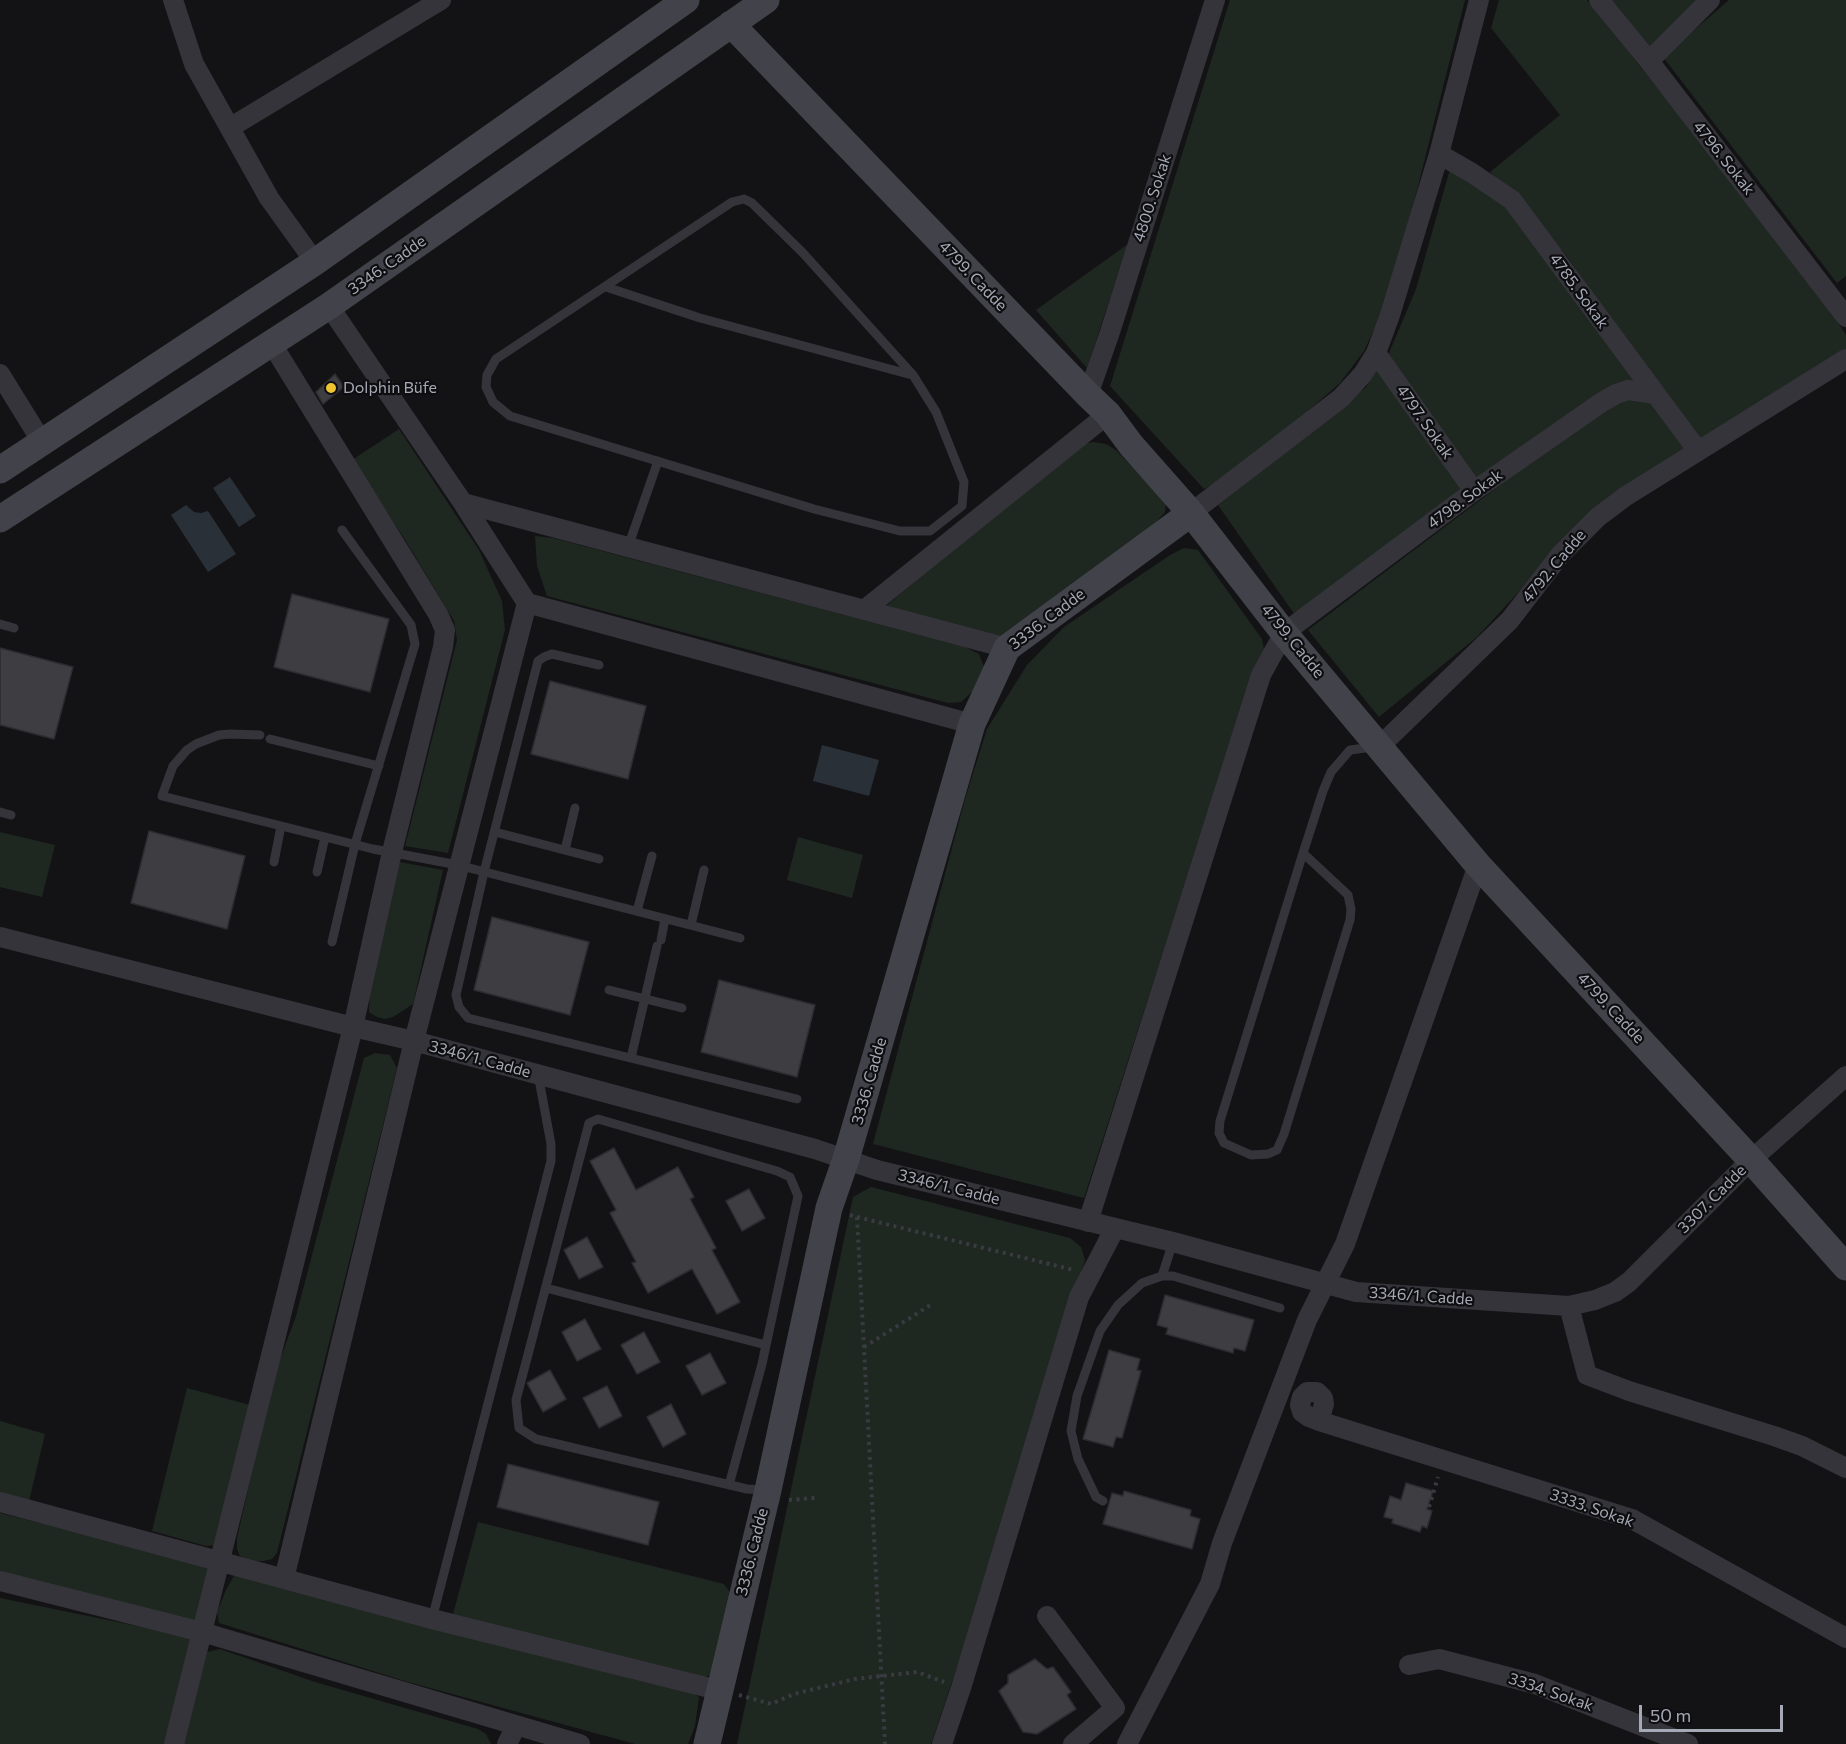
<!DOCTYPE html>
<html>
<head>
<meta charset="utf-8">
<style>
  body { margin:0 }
  #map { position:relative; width:1846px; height:1744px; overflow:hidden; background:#131315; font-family:Commissioner,sans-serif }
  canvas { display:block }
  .scale { position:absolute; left:1639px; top:1705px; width:144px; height:27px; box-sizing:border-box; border:3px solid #a5a8b5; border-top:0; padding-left:8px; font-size:18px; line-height:21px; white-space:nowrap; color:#a5a8b5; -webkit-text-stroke:4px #0e0e10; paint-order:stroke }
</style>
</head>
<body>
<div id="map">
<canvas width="1846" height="1744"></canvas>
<div class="scale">50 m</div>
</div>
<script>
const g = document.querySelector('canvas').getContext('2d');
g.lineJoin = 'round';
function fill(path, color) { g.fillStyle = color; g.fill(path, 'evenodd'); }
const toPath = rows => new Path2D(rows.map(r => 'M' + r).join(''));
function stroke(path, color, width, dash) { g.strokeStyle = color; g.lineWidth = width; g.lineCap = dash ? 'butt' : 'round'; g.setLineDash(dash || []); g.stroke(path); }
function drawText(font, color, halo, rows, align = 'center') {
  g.font = font + ' Commissioner,sans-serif'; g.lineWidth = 4.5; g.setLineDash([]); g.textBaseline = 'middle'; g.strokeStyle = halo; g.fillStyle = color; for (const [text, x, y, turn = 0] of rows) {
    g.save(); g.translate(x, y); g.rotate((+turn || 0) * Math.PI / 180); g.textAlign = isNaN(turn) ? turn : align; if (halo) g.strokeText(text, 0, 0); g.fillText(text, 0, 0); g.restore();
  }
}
const green = toPath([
  [1230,0,1465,0,1391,293,1364,351,1340,383,1237,473,1204,489,1110,386],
  [1499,0,1587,0,1808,275,1846,335,1846,349,1699,444,1566,255,1490,172,1560,115,1491,28],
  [1610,0,1697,0,1650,49],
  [1729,0,1846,0,1846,276,1837,283,1663,57],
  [1450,169,1503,203,1642,384,1477,478,1468,476,1386,360,1416,289],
  [1128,244,1087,368,1036,310],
  [1380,366,1465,490,1295,615,1218,505,1366,387],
  [1632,396,1653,402,1689,453,1527,583,1477,637,1379,717,1308,630,1613,400],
  [399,429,479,550,502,601,505,630,448,853,405,846,457,640,454,621,404,538,352,460],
  [1093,442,1106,444,1116,450,1166,502,1165,512,1156,522,1000,638,886,606,1075,446],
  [535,536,553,538,965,647,979,654,984,667,973,691,961,702,948,703,547,596,537,566],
  [1184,548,1198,550,1262,639,1264,649,1252,674,1084,1198,873,1144,965,799,987,729,1027,665,1064,627,1170,555],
  [0,832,55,845,42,897,0,887],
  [798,837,863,855,852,898,787,880],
  [400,862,443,870,413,1004,393,1017,385,1019,377,1017,369,1012,370,985],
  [375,1053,390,1055,397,1068,277,1553,272,1559,263,1561,253,1561,240,1556,237,1549,237,1538,274,1376,296,1316,364,1058],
  [871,1187,1070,1238,1081,1247,1085,1260,968,1635,931,1744,737,1744,853,1197],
  [187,1388,250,1405,215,1545,206,1546,152,1531],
  [0,1421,45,1434,29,1501,0,1493],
  [0,1513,195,1562,208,1569,196,1621,0,1572],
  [478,1522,724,1584,731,1594,712,1674,703,1678,453,1614],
  [235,1574,640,1681,692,1691,699,1697,695,1726,688,1744,635,1744,408,1682,219,1623,217,1612,226,1590],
  [0,1598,181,1635,192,1640,166,1744,0,1744],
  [220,1649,315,1682,478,1729,486,1734,491,1744,183,1744,207,1652]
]);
const water = toPath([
  [230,477,256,516,239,527,213,488],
  [186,505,194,512,201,513,208,511,236,554,208,572,171,515],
  [822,745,879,760,869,796,813,781]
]);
const building = toPath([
  [335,374,344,387,323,404,316,392,335,374],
  [292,594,389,619,370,692,274,667,292,594],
  [0,648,73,667,54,739,0,725,0,648],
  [550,681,646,706,628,779,531,754,550,681],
  [149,831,245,856,227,929,131,903,149,831],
  [492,917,589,942,570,1015,474,990,492,917],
  [719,980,815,1005,797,1077,701,1052,719,980],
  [614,1148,636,1190,678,1167,694,1197,690,1199,716,1248,712,1250,740,1302,717,1314,692,1269,648,1293,632,1263,636,1262,610,1213,616,1210,590,1161,614,1148],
  [749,1189,765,1218,742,1231,726,1201,749,1189],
  [587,1237,603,1267,579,1279,564,1250,587,1237],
  [1165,1295,1254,1320,1245,1351,1234,1348,1233,1353,1166,1334,1168,1328,1157,1325,1165,1295],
  [585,1319,601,1349,577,1361,562,1332,585,1319],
  [644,1332,660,1362,637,1374,621,1345,644,1332],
  [1109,1350,1140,1359,1137,1370,1141,1371,1122,1438,1116,1437,1113,1447,1083,1439,1109,1350],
  [710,1353,726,1383,702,1395,686,1366,710,1353],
  [550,1370,566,1399,543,1412,527,1383,550,1370],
  [607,1386,622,1416,599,1428,583,1398,607,1386],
  [671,1404,686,1434,663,1447,647,1417,671,1404],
  [508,1464,659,1502,648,1545,497,1507,508,1464],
  [1406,1483,1433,1491,1427,1509,1432,1511,1427,1528,1422,1526,1420,1532,1392,1523,1393,1519,1384,1517,1390,1496,1401,1500,1406,1483],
  [1124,1491,1191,1510,1190,1516,1200,1519,1192,1549,1103,1524,1112,1493,1123,1496,1124,1491],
  [1035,1659,1047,1669,1053,1667,1071,1692,1067,1695,1076,1709,1037,1734,1023,1732,999,1691,1008,1683,1008,1675,1035,1659]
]);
const path = toPath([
  [850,1215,857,1217,885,1744],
  [857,1217,1074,1270],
  [864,1347,932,1304],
  [789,1500,815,1498],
  [1429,1507,1438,1477],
  [739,1695,771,1704,794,1694,855,1679,917,1672,944,1682]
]);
const lane = toPath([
  [744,199,752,203,803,253,913,375,936,412,964,482,962,506,930,531,900,531,814,509,510,416,493,402,486,387,487,375,496,359,732,202,744,199],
  [606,287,700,318,912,375],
  [628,547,658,461],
  [0,624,14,628],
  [599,665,552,654,544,657,538,661,484,872,456,995,459,1007,468,1018,797,1099],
  [260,735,230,734,219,735,196,744,187,750,173,766,162,796,373,849,458,865,740,938],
  [270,739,379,766],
  [0,812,11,815],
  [495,832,599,859],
  [565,850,575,808],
  [1303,853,1348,895,1351,909,1350,920,1284,1134,1277,1150,1268,1154,1251,1155,1224,1143,1219,1133,1220,1121,1303,853,1323,791,1331,772,1350,750,1373,747],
  [274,862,281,826],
  [317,872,325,837],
  [637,911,652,856],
  [691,925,704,870],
  [661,940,665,919],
  [332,942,355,844,415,644,411,625,342,530],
  [609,990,682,1008],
  [631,1058,657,946],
  [1162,1276,1173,1242],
  [546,1288,766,1345],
  [729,1485,762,1364,798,1196,790,1177,777,1171,598,1119,589,1123,516,1400,519,1428,536,1439,747,1489,765,1490],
  [1103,1501,1096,1497,1078,1459,1071,1431,1077,1396,1100,1331,1118,1305,1142,1283,1162,1276,1173,1276,1280,1308],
  [432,1619,551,1161,551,1144,538,1074]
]);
const street = toPath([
  [173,0,194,64,269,198,315,262],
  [1599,0,1649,61,1846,317],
  [1649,61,1710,0],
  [231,127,441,0],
  [1439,154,1472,173,1512,200,1698,451],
  [1376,353,1474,491],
  [0,374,42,442],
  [1088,395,1110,332,1215,0],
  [463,503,1007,648],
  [1191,513,1341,398,1363,374,1376,353,1390,315,1439,154,1479,0],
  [527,603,972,724],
  [864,610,1108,414],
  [1379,747,1510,620,1560,555,1598,517,1626,496,1846,359],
  [0,937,353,1027,414,1041,815,1149,877,1170,1173,1242,1356,1292,1569,1306,1595,1300,1615,1292,1629,1282,1751,1160,1846,1076],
  [1088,1222,1261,675,1284,633,1474,491,1602,402,1616,394,1628,390,1655,394],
  [1569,1306,1587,1375,1629,1391,1774,1436,1802,1446,1846,1468],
  [1319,1421,1324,1404,1323,1398,1317,1392,1307,1392,1302,1397,1300,1405,1302,1412,1309,1417,1319,1421,1632,1519,1846,1638],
  [0,1502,432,1619,718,1690],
  [284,1579,414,1041,527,603,463,503,329,306],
  [0,1581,202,1632,580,1744],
  [1047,1616,1115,1708,1073,1744],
  [1409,1665,1439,1659,1535,1684,1688,1744],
  [174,1744,353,1027,392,852,443,647,445,630,438,614,272,344],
  [507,1744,516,1726],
  [942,1744,961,1688,1079,1297,1115,1228],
  [1127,1744,1210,1584,1222,1543,1307,1320,1345,1244,1478,865]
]);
const secondary = toPath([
  [731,24,1088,395,1108,414,1131,445,1191,513,1284,633,1478,865,1751,1160,1846,1267],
  [0,470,315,262,686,0],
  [0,519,329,306,766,0],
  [707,1744,768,1490,829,1208,846,1159,972,724,1007,648,1191,513]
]);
const markers = [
  [331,388,6,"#efc431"]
];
const streetNames = [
  ["4796. Sokak",1724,158,52],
  ["4800. Sokak",1152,198,-72],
  ["3346. Cadde",387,265,-35],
  ["4799. Cadde",973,276,46],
  ["4785. Sokak",1579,291,54],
  ["4797. Sokak",1425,422,55],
  ["4798. Sokak",1465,499,-36],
  ["4792. Cadde",1554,566,-50],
  ["3336. Cadde",1047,619,-37],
  ["4799. Cadde",1293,641,51],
  ["4799. Cadde",1611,1008,47],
  ["3346/1. Cadde",480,1059,15],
  ["3336. Cadde",869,1081,-74],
  ["3346/1. Cadde",949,1187,14],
  ["3307. Cadde",1712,1199,-45],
  ["3346/1. Cadde",1421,1296,4],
  ["3333. Sokak",1592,1508,19],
  ["3336. Cadde",752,1552,-76],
  ["3334. Sokak",1551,1692,19]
];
const poiNames = [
  ["Dolphin Büfe",343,388]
];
fill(green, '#1f2721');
fill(water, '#2a3038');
fill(building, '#3d3d42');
stroke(building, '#2d2d31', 1.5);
stroke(path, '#3a3b41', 4, [3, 4.5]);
stroke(lane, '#34343a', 9);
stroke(street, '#34343a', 20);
stroke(secondary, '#42434a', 27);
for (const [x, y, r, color] of markers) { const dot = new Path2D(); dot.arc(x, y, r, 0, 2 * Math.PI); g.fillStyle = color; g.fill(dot); stroke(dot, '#0e0e10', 2); }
drawText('16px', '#a5a8b5', '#0e0e10', streetNames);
drawText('16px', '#a5a8b5', '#0e0e10', poiNames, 'left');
</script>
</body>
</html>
